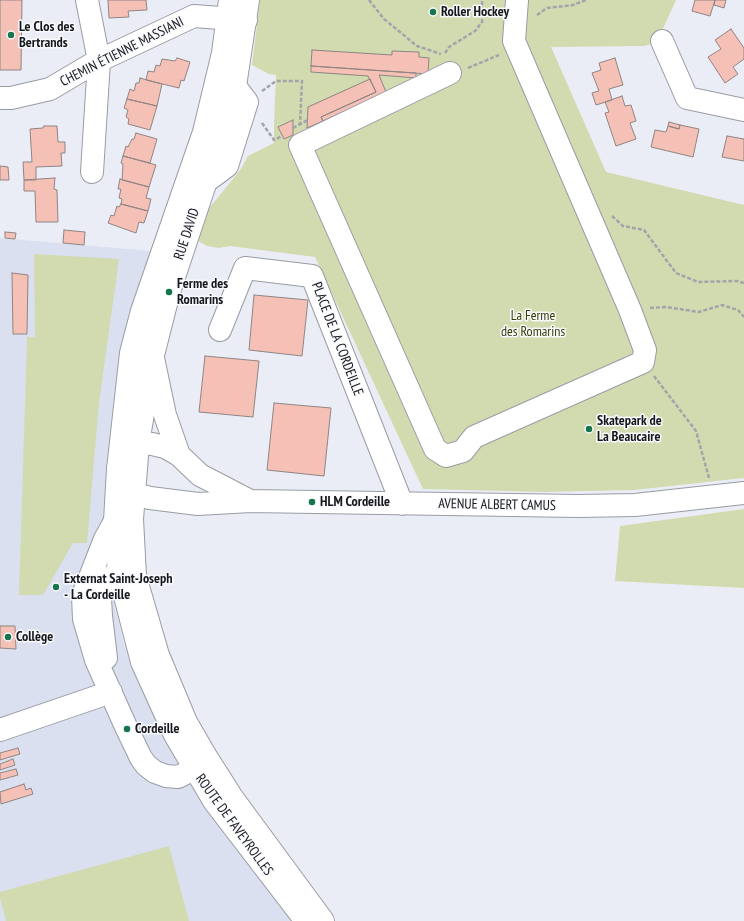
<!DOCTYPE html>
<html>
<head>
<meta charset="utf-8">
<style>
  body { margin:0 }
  canvas { display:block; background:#eaedf6 }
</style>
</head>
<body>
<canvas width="744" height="921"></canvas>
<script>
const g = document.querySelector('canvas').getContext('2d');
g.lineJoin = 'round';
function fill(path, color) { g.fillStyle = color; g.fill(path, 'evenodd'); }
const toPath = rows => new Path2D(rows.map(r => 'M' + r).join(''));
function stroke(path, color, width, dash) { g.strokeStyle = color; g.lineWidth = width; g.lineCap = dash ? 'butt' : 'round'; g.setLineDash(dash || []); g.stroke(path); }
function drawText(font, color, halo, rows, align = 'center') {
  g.font = font + ' "PT Sans Narrow",sans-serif'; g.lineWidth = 3; g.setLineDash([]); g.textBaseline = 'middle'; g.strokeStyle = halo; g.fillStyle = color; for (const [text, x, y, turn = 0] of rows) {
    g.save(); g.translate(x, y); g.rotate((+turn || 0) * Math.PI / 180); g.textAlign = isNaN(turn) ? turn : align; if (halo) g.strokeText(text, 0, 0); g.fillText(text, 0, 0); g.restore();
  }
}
const built = toPath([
  [0,238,151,251,131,308,108,567,115,608,124,644,137,681,157,718,217,820,238,851,293,921,0,921]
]);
const green = toPath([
  [260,0,676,0,661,33,655,43,644,46,551,47,606,172,744,205,744,478,634,490,544,492,423,489,315,257,230,246,219,248,207,246,200,242,196,236,206,212,241,169,248,156,274,143,274,124,276,75,269,74,252,65],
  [34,254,119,259,99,403,87,543,73,543,43,595,19,595,27,337,35,337],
  [744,509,744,588,615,581,620,526],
  [169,846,189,921,6,921,0,898,0,892]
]);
const building = toPath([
  [0,0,22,0,21,70,0,70,0,0],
  [108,0,146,0,147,10,128,11,129,17,109,18,108,0],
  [695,0,715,0,710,16,692,11,695,0],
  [715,0,726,0,724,8,714,5,715,0],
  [731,29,744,48,744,59,733,67,738,74,725,83,708,57,721,49,715,40,731,29],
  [312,50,392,55,392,51,419,52,419,57,429,58,428,74,311,66,312,50],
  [177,58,190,62,184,81,181,80,179,88,146,80,148,71,154,72,156,65,160,66,162,59,175,61,177,58],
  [615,58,623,85,609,89,612,100,596,105,592,93,599,91,592,73,601,70,599,63,615,58],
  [311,66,416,73,416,78,379,75,386,92,323,121,321,117,376,92,368,76,311,72,311,66],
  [140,78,162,84,157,106,127,99,130,89,134,91,136,83,139,83,140,78],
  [370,79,376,92,321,117,323,121,307,128,308,107,370,79],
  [622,96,625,106,631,105,636,121,630,123,636,139,616,146,605,113,609,112,605,102,622,96],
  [127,99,157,106,150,130,128,124,129,119,126,117,128,110,124,108,127,99],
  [293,120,293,135,284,139,278,127,293,120],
  [669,122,680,125,679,129,668,126,669,122],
  [680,125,699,129,693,157,651,147,655,130,666,132,668,126,679,129,680,125],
  [44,126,57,126,58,142,65,142,65,153,61,153,62,166,36,167,36,180,24,180,23,162,32,162,30,129,43,128,44,126],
  [136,133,157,139,150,163,123,156,126,146,128,147,132,139,134,139,136,133],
  [727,136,744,139,744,161,722,157,727,136],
  [123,156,156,165,149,187,122,180,123,164,121,163,123,156],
  [0,166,8,167,9,180,0,180,0,166],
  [55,178,54,189,57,190,58,222,36,222,35,191,24,191,24,180,55,178],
  [120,179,149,187,146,198,151,199,148,211,121,204,122,199,119,198,121,189,118,189,120,179],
  [121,204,148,211,144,223,139,222,136,233,108,223,111,215,114,216,117,206,119,207,121,204],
  [64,230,85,232,84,245,63,243,64,230],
  [5,232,16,233,15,239,5,238,5,232],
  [12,273,28,275,27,334,13,334,12,273],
  [254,295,308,300,302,356,249,350,254,295],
  [205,356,259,361,253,417,199,412,205,356],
  [274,403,331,408,324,476,267,470,274,403],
  [0,626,15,626,16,649,0,648,0,626],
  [18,748,20,754,0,760,0,753,18,748],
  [13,759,15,765,0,770,0,764,13,759],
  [16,769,18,775,0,780,0,773,16,769],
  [24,784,26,790,31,788,33,794,1,804,0,792,24,784]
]);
const path = toPath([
  [369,0,384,19,417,46,441,54],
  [537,15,547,8,573,5,586,0],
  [445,53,449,47,475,31,482,22,482,0],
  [468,68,499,55],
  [262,91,276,81,302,81,300,124],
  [262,123,274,140,282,136],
  [612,216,623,226,644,230,676,273,698,282,737,281,744,283],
  [650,308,666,307,699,312,722,305,738,310,744,317],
  [654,376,696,431,709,478]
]);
const minor = toPath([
  [87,0,99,61,92,172],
  [662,41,687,98,744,110],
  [450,73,300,145,435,449,446,456,463,451,474,437,643,362,645,350,630,310,514,41,517,0],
  [0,98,11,98,50,89,94,63,194,16,246,20],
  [204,183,227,166,247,102,235,86],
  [220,330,245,268,312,276,402,504],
  [153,358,165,415,179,455],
  [250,501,200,475,179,455,165,447,152,444,138,443,127,452,118,469,125,484,134,494,150,498,198,504,250,501,578,506,635,505,744,493],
  [115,521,105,539,83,595,84,619,96,660,127,729,141,758,146,765,155,772,166,776,178,777,186,773,193,767,193,756,191,748],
  [106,658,101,616,100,599,106,583,114,575,119,573,127,573,135,576],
  [0,730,111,692]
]);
const major = toPath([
  [230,0,223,53,204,132,142,311,131,353,118,469,115,521,119,573,142,662,175,735,214,801,306,921],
  [248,0,235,86,221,136,169,292,153,355,138,443,134,494,132,519,135,576,158,655,186,722,205,755,231,796,323,921]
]);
const pathBridge = toPath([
  [293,128,308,120]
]);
const markers = [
  [433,12,4,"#16754c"],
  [11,35,4,"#16754c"],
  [169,292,4,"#16754c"],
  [589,429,4,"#16754c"],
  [312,502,4,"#16754c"],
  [56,587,4,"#16754c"],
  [8,637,4,"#16754c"],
  [127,729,4,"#16754c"]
];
const poiNames = [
  ["Roller Hockey",441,12],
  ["Le Clos des",19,27],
  ["Bertrands",19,43],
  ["Ferme des",177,284],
  ["Romarins",177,300],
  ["Skatepark de",597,421],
  ["La Beaucaire",597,437],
  ["HLM Cordeille",320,502],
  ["Externat Saint-Joseph",64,579],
  ["- La Cordeille",64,595],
  ["Collège",16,637],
  ["Cordeille",135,729]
];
const streetNames = [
  ["CHEMIN ÉTIENNE MASSIANI",122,52,-27],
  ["RUE DAVID",187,234,-72],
  ["PLACE DE LA CORDEILLE",337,339,69],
  ["AVENUE ALBERT CAMUS",497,505,1],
  ["ROUTE DE FAVEYROLLES",234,825,54]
];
const parkNames = [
  ["La Ferme",533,316],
  ["des Romarins",533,332]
];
fill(built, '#dae0ef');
fill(green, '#d2dbaf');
fill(building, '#f5c0b6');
stroke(building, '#8f8583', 1);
stroke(minor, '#999ca4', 24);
stroke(major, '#999ca4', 24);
stroke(path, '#a2a4ab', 2.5, [4, 2]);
stroke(minor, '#fff', 22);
stroke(major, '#fff', 22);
stroke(pathBridge, '#a2a4ab', 2.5, [4, 2]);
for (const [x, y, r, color] of markers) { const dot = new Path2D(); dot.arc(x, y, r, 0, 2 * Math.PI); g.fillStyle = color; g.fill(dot); stroke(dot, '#f9fafe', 1.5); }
drawText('bold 14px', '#17181b', '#f9fafe', poiNames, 'left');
drawText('14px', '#17181b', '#f9fafe', streetNames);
drawText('14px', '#363d06', '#f9fafe', parkNames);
</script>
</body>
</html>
